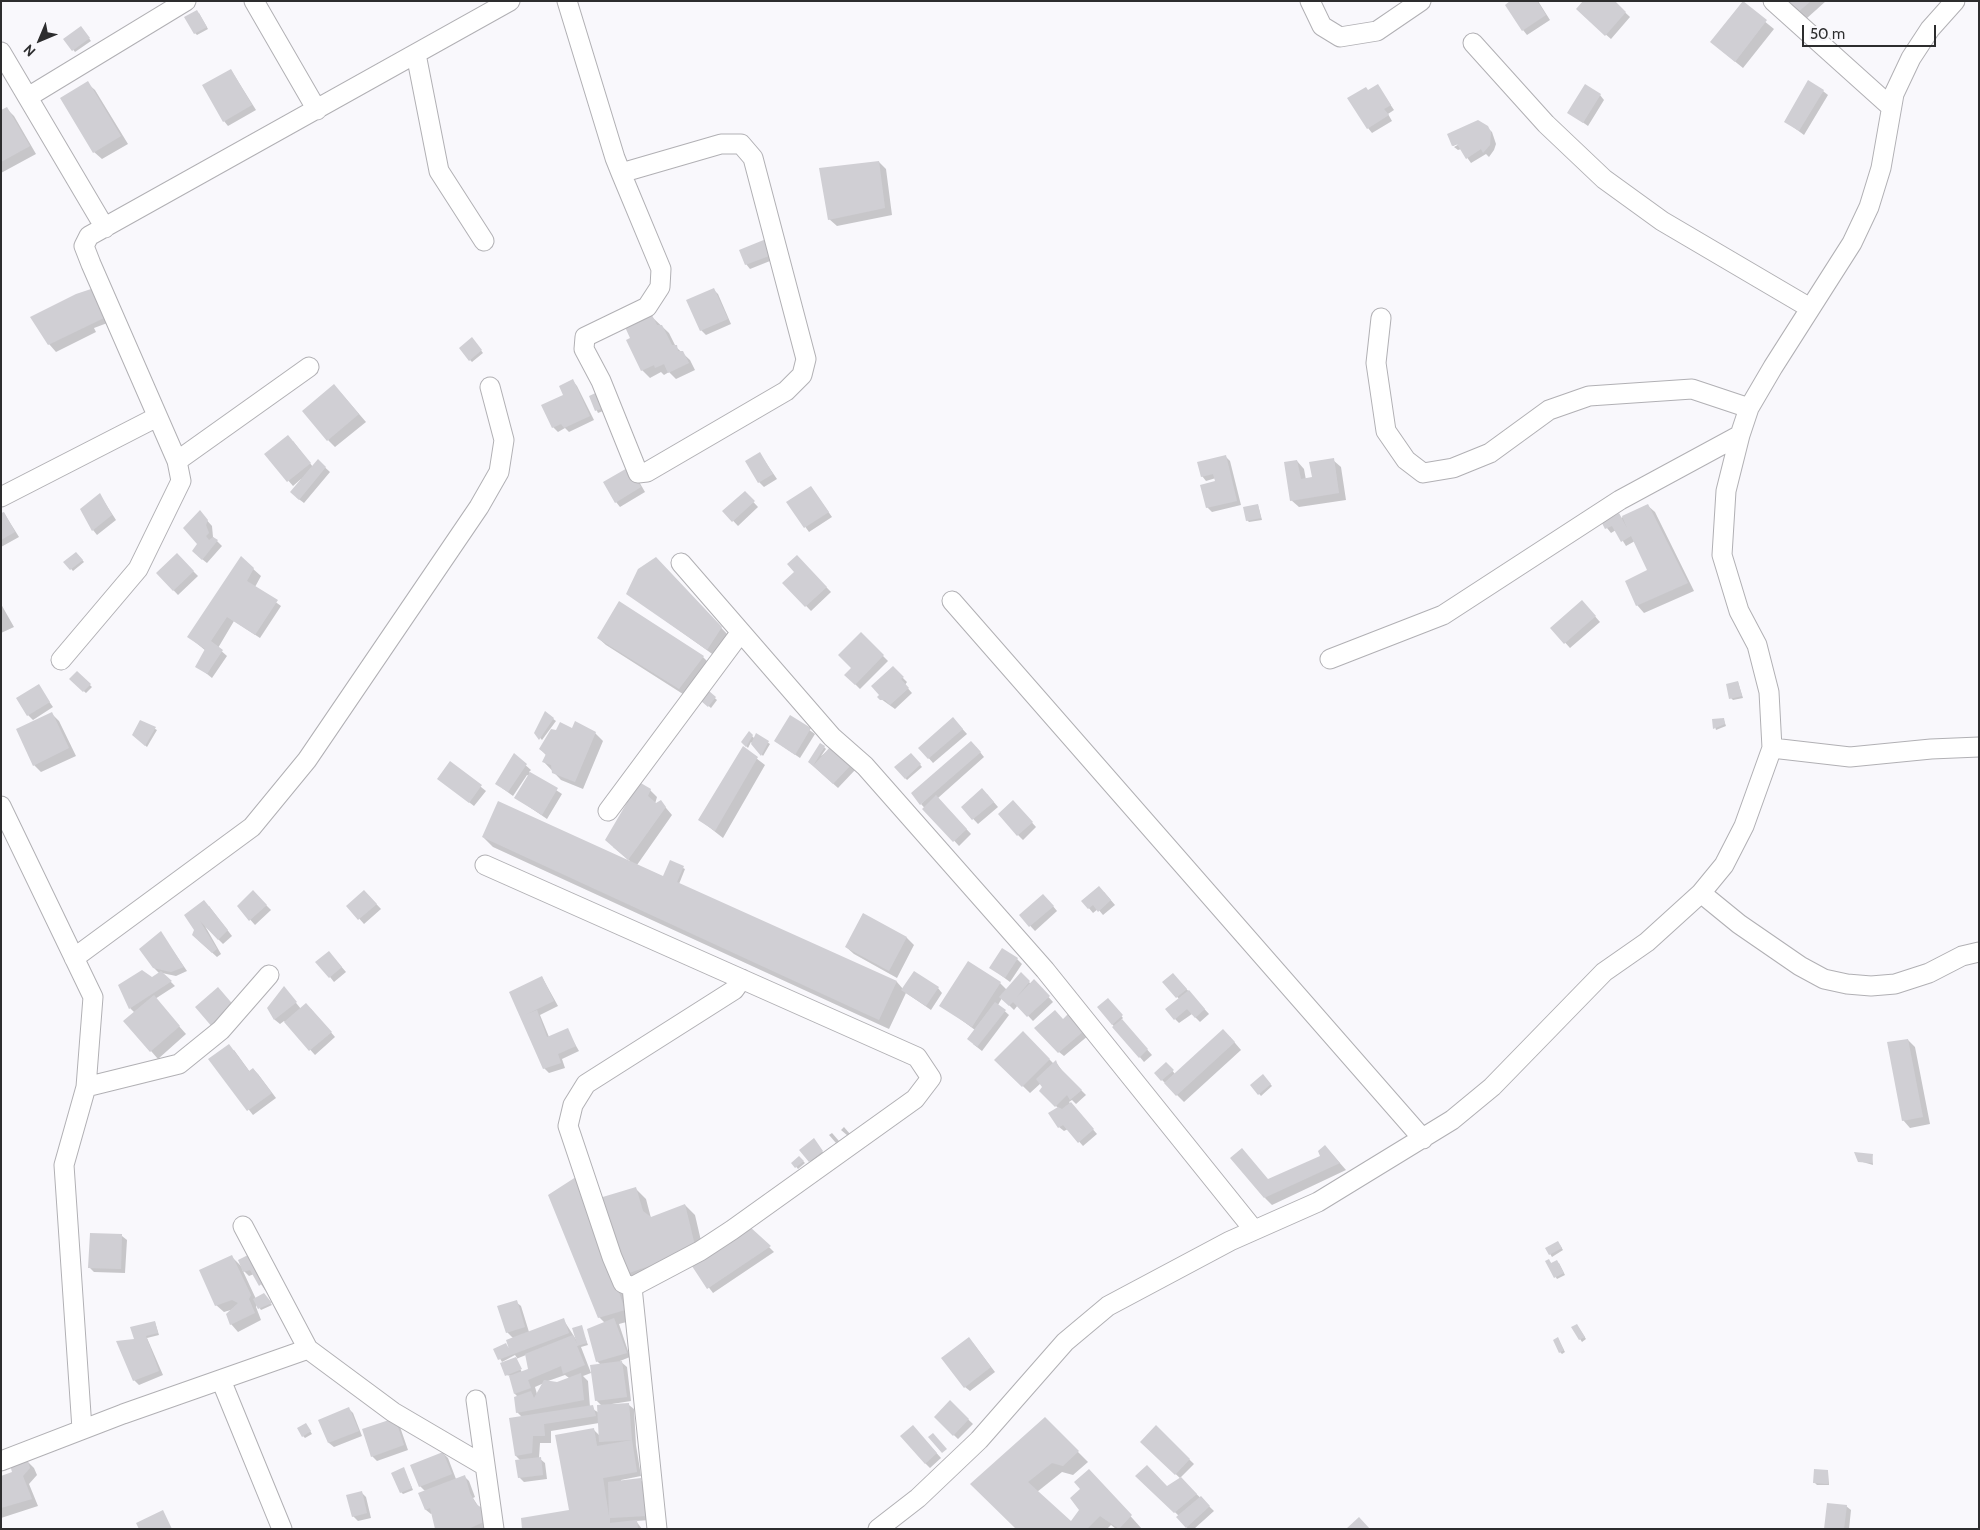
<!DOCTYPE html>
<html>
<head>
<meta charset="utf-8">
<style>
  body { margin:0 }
  #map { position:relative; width:1980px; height:1530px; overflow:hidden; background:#f9f8fc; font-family:Cabin,sans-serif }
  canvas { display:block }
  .frame { position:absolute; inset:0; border:2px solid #2d2d2e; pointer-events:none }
  .north { position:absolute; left:15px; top:15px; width:50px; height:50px; -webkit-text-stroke:4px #f9f8fc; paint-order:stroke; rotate:225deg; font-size:14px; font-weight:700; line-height:20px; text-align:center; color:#2d2d2e }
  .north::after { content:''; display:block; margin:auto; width:18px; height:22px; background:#2d2d2e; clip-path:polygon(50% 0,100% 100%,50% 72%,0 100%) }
  .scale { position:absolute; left:1802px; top:25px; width:134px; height:22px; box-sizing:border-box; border:2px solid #2d2d2e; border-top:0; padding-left:6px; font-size:15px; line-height:18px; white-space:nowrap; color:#2d2d2e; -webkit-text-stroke:4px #f9f8fc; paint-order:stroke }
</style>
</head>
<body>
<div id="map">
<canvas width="1980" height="1530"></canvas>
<div class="frame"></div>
<div class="north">N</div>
<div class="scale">50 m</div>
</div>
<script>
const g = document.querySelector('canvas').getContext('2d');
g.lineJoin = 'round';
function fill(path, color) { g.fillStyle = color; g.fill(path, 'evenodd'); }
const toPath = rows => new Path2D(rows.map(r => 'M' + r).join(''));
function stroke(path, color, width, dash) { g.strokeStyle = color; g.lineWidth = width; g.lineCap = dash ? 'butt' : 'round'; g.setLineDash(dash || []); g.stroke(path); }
const shadow = toPath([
  [1512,1,1538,1,1550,20,1527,35,1523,30],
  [1613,1,1630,17,1611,39,1582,14],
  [1789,1,1826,1,1806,19],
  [1742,3,1774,29,1743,68,1711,42],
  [199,13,208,29,197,35,195,33],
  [83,30,91,41,75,52,65,39],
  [231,70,256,110,228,126,224,121],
  [87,83,95,90,128,144,102,159,94,152],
  [1378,86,1394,110,1388,114,1392,121,1372,133,1368,128,1369,91],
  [1823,91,1828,95,1804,135,1785,121],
  [1600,95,1604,100,1588,126,1568,112],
  [7,109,14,116,36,154,1,173,1,112],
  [1487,127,1492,132,1496,144,1494,150,1489,157,1486,154,1471,163,1461,149,1458,150,1454,147,1463,142,1453,146,1448,134],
  [879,162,886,169,892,215,837,226,829,219],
  [740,251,780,257,750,269,746,264],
  [713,289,718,294,731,324,706,335,701,330],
  [75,296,110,322,94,328,96,332,56,352,49,344],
  [651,316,669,333,676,347,690,360,695,370,676,379,669,372,664,375,661,372,650,378,642,370,632,338],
  [474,341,483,353,472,362,470,360],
  [573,381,577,386,594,420,569,432,565,428,558,432,553,427],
  [341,393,366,422,335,447,328,440],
  [590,396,608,409,598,413],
  [293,441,313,467,318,461,330,472,304,503,296,497,301,479,293,486,266,455],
  [760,454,777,479,764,487,759,482],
  [1226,457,1230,461,1241,505,1212,512,1207,507,1216,482,1216,478,1206,481,1202,476],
  [1333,460,1341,467,1346,500,1299,507,1291,500,1297,461,1304,469,1306,480,1313,479],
  [634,473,645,492,620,507,616,502],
  [811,487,832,517,809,532,788,503],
  [745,493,758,507,738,526,724,511],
  [100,495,116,520,97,535,93,530],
  [1258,505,1262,520,1249,522,1247,520],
  [1647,505,1655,512,1694,591,1644,613,1637,605,1649,570,1635,541,1626,546,1616,530,1611,533,1603,523,1621,518],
  [4,513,19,537,1,547,1,514],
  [204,517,212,526,213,537,222,546,207,563,198,556],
  [78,555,84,562,73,571,65,562],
  [177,555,198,576,178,595,158,574],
  [797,557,831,592,811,611,784,583,796,572],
  [241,558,261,576,255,587,281,606,260,638,234,621,218,648,227,656,212,678,197,666,206,651,189,637],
  [663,566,729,636,715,656,627,593],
  [1,604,14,627,1,633],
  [1586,606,1600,622,1570,648,1552,628],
  [861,634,888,661,860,689,846,675,853,668],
  [598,638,703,657,710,664,686,696,606,645],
  [893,668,907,682,905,685,912,693,895,709,881,699],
  [77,673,92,687,86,693,70,679],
  [1738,682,1743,698,1733,700,1731,698],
  [38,686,53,707,33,720,28,715],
  [709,693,717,700,711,708,703,701],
  [545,713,556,721,542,740,535,732],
  [52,714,59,721,76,756,41,772,34,765],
  [791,717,815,734,800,758,775,741],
  [1713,720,1724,720,1726,726,1716,730],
  [141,721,157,730,147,747,133,735],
  [958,724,967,734,933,763,920,748],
  [572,729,595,733,603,741,583,789,561,780,543,761,546,755,540,749,557,732],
  [749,733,755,739,757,735,770,744,763,756,751,742,748,748,742,742],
  [824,747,826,749,821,756,831,748,855,770,838,788,811,764],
  [976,747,984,757,938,798,971,834,959,846,921,804],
  [743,748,765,765,723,838,700,820],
  [911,754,922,767,907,780,896,767],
  [514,755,531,770,529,772,562,794,547,819,516,798,529,776,527,775,513,796,502,788],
  [451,763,486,791,474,806,444,783],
  [650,790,657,797,655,804,661,802,672,815,637,865,664,877,671,862,685,869,679,884,897,982,903,989,938,988,942,993,931,1010,906,993,889,1029,493,847,483,837,630,861,613,847],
  [987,794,998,807,978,824,962,807],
  [1018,807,1036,827,1023,840,1018,835],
  [364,891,381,909,364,924,348,906],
  [253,892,271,910,255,925,238,906],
  [1104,892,1115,905,1103,915,1098,909,1093,913,1083,901],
  [1048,900,1057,911,1035,931,1021,916],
  [209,906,232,936,223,944,205,926,221,954,217,957,198,940,195,930,185,915],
  [863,914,907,938,914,945,897,978,854,954,846,947],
  [161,933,187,971,176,976,162,973,175,986,155,999,186,1034,158,1059,151,1051,135,1013,130,1008,152,979,159,973,154,968],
  [333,957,346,972,334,982,330,977],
  [1017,959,1022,964,1010,982,991,968],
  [1021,974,1031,984,1034,981,1053,1002,1033,1021,1018,1005,1014,1010,1002,998,998,1005,1009,1015,982,1051,973,1044,975,1030,941,1005,1000,983,1007,990],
  [1173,974,1209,1014,1200,1022,1192,1014,1179,1023,1175,1019,1179,999,1164,982],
  [542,977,558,1006,540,1015,549,1037,567,1030,579,1051,562,1059,565,1068,549,1073,544,1068,511,992],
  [288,993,301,1009,311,1009,335,1037,315,1055,284,1021,280,1024,275,1020,269,1008],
  [1108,1000,1123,1018,1121,1020,1152,1055,1144,1062,1112,1024],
  [1068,1016,1089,1035,1064,1056,1059,1052,1063,1021],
  [1023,1033,1054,1064,1056,1062,1063,1072,1086,1095,1076,1104,1072,1100,1069,1102,1097,1134,1083,1146,1068,1129,1064,1131,1059,1127,1058,1108,1041,1091,1043,1087,1041,1083,1030,1093,996,1060],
  [1230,1037,1241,1050,1184,1102,1155,1073,1166,1063,1175,1074],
  [1908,1040,1915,1047,1930,1124,1910,1128,1903,1120],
  [234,1050,250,1072,253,1069,258,1074,276,1098,253,1115,210,1060],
  [1263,1076,1272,1086,1261,1096,1252,1086],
  [844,1127,850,1134,848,1136,841,1130],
  [832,1133,839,1141,836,1143,829,1135],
  [816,1142,824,1154,812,1163,801,1150],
  [1332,1154,1346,1170,1272,1205,1265,1198,1269,1180],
  [1872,1155,1873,1165,1859,1161],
  [799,1157,805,1163,798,1169,793,1163],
  [579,1176,634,1320,619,1324,630,1357,620,1361,627,1367,631,1401,612,1404,612,1406,629,1405,634,1409,636,1445,641,1476,621,1480,621,1482,640,1480,645,1484,650,1520,636,1521,642,1529,523,1529,570,1511,594,1430,600,1436,599,1423,551,1431,551,1443,540,1443,539,1458,545,1463,547,1479,524,1482,519,1477,521,1461,516,1456,510,1419,522,1417,517,1412,518,1397,515,1394,511,1376,506,1375,501,1364,517,1358,515,1355,502,1362,495,1350,506,1345,511,1350,513,1338,507,1332,516,1302,521,1306,529,1332,563,1319,577,1341,581,1327,588,1345,581,1347,591,1373,583,1376,588,1381,590,1407,599,1413,602,1406,596,1400,601,1365,597,1361,605,1323,599,1317],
  [526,1355,529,1370,523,1375,516,1359],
  [565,1375,569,1378,557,1383,548,1381],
  [544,1383,537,1394,535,1387],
  [636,1189,646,1199,651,1218,685,1205,695,1215,705,1258,749,1227,774,1252,713,1293,692,1265,634,1284,624,1275],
  [122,1236,127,1240,125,1273,94,1272,89,1267],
  [1560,1245,1563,1250,1552,1257,1547,1249],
  [232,1257,242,1267,240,1261,270,1286,265,1290,254,1274,249,1276,242,1269,256,1299,264,1295,272,1305,261,1310,257,1304,256,1307,261,1320,238,1332,231,1324,234,1309,224,1312,216,1305],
  [1549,1261,1552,1264,1559,1263,1565,1275,1557,1279,1546,1262],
  [155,1322,159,1335,147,1338,163,1375,139,1385,134,1380,135,1340],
  [1577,1325,1586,1339,1582,1342,1573,1328],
  [1558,1339,1565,1352,1562,1354,1560,1352],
  [973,1343,995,1372,970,1391,965,1387],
  [950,1402,973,1424,958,1439,935,1417],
  [349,1409,353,1413,362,1436,334,1447,329,1443,320,1420],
  [1045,1419,1088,1462,1073,1475,1062,1472,1037,1492,1071,1523,1099,1481,1142,1529,1116,1529,1111,1525,1107,1529,1018,1529,981,1494],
  [306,1424,312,1434,305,1438,303,1436],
  [399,1424,408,1450,377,1461,372,1456,363,1430],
  [1156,1427,1194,1464,1180,1478,1214,1511,1194,1529,1188,1529,1179,1516,1137,1476,1167,1488,1181,1479,1141,1442],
  [917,1431,941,1458,930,1468,925,1463],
  [443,1453,448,1458,456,1479,464,1476,469,1481,475,1497,473,1498,493,1529,437,1529,433,1513,431,1514,426,1510,420,1493,425,1491,420,1486],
  [27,1461,34,1468,37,1475,29,1484,38,1506,1,1518,1,1478,11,1475],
  [404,1469,413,1490,403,1494,401,1492],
  [1828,1471,1829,1485,1817,1485,1815,1483],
  [361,1492,366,1497,371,1518,358,1521,353,1516],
  [1846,1506,1851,1510,1849,1529,1826,1529]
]);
const building = toPath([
  [1510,1,1537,1,1546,15,1522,31,1505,5],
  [1583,1,1615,1,1626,12,1605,36,1576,9],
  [1743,1,1767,20,1735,62,1710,42],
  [1788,1,1811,1,1797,13],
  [197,10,207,27,194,34,184,17],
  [81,26,90,38,72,51,63,39],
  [231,69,252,105,223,122,202,85],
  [1808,80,1824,90,1799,131,1784,122],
  [88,81,121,136,93,153,60,98],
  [1378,84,1391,105,1384,109,1389,115,1367,129,1347,98,1366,87,1368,90],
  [1585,84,1601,94,1583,123,1567,113],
  [7,107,30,146,1,162,1,110],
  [1478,120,1488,126,1491,132,1490,145,1483,153,1481,149,1466,159,1457,144,1452,146,1447,134],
  [879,161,885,208,828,220,819,168],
  [771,237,777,253,745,265,739,250],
  [94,288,106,317,48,345,30,317,76,294],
  [714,288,728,319,700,331,686,300],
  [652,315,657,325,662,325,672,345,677,345,678,351,683,351,689,363,668,373,664,364,655,368,654,365,641,371,626,340,630,338,625,327],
  [472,337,482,350,469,361,459,348],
  [573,379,590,416,564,428,561,424,552,428,541,405,563,395,559,386],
  [334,384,359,414,327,441,302,411],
  [600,391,607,407,595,411,589,396],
  [288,435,311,463,287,482,264,454],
  [760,452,773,474,758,483,745,461],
  [1226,455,1237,501,1206,508,1200,485,1215,481,1213,474,1201,477,1197,462],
  [1334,458,1339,493,1290,501,1284,462,1297,460,1301,479,1312,477,1309,462],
  [318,459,326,467,299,500,290,492],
  [629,467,641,487,615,503,603,482],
  [811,486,829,512,804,528,786,502],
  [745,491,755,501,732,522,722,511],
  [100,493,112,515,92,531,80,509],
  [1258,504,1261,518,1246,521,1243,507],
  [1648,504,1688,583,1636,606,1625,581,1647,570,1631,536,1621,542,1612,526,1605,529,1602,523,1619,513,1627,528,1622,516],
  [200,510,208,520,206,525,209,533,206,536,209,540,213,537,218,540,202,560,192,551,197,544,183,528],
  [4,512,15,532,1,540,1,513],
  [76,552,83,560,70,570,63,562],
  [177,553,194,571,173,591,156,573],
  [797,555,827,587,805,607,782,583,794,572,787,564],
  [241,556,254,568,247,581,278,600,255,635,227,617,211,641,223,650,207,674,195,667,205,649,187,637],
  [656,557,722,627,707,650,626,594,638,569],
  [1582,600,1596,616,1564,644,1550,628],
  [619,601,704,656,679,689,597,638],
  [861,632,884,655,855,685,844,675,851,668,838,655],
  [893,666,904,677,901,679,909,688,890,705,885,700,880,700,877,697,879,695,871,686],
  [77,671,91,684,83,692,69,679],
  [1738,681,1742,696,1729,699,1726,684],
  [39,684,50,702,27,716,16,698],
  [709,691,716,697,708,707,701,701],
  [545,711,554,718,539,740,534,733],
  [52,712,69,748,33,766,16,729],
  [790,715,811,728,795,755,774,741],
  [953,717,963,729,928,759,918,748],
  [1724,718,1725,724,1713,729,1712,719],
  [140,720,156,727,145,746,132,735],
  [575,721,596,732,575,782,552,773,551,765,542,762,546,754,539,749,551,729,556,730,560,722,572,728],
  [749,731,753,735,746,747,741,742],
  [756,733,769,741,761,756,751,744],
  [971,741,981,752,920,805,911,793],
  [820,743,825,746,813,766,808,762],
  [743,746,758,757,715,831,698,820],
  [831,746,851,765,833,784,813,766],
  [514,753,527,764,508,792,495,784],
  [911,753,921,764,905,779,894,767],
  [450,761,482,785,469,803,437,779],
  [530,772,558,788,542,815,514,798],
  [639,782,651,789,648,796,656,803,661,800,666,807,628,860,605,840],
  [982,788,994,802,972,820,961,807],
  [936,795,967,829,953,842,922,809],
  [1013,800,1033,822,1017,836,998,814],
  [498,801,663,876,670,860,684,866,677,882,897,981,879,1020,482,837],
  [1099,886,1111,900,1098,912,1093,905,1088,909,1081,901],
  [253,890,267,905,249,921,237,906],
  [364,890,377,904,358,920,346,906],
  [1043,894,1054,906,1029,927,1019,915],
  [204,900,228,930,218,940,200,921,217,949,212,953,192,935,194,930,184,915],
  [863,913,907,937,889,971,845,947],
  [161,931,184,967,171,972,153,968,139,949],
  [1002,948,1018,958,1005,978,989,968],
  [329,951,342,967,329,978,315,962],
  [968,961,1001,982,972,1027,939,1006],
  [142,970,152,977,161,971,172,981,129,1009,118,985],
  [914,971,939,987,926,1006,901,990],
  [1021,972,1030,981,1016,998,1034,979,1050,996,1027,1017,1013,1002,1009,1006,999,997],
  [1173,973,1187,989,1176,998,1162,982],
  [542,976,554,1001,525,1015,537,1010,547,1037,568,1028,576,1046,558,1054,561,1063,543,1069,509,992],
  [284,986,297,1002,274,1020,267,1008],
  [218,987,236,1008,213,1028,195,1007],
  [1189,990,1205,1009,1195,1018,1187,1009,1174,1020,1165,1009],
  [154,995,180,1026,150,1052,123,1021],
  [1108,998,1123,1015,1112,1025,1097,1007],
  [995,1002,1006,1010,977,1047,967,1039],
  [306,1003,332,1032,309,1051,284,1022],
  [1055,1010,1063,1019,1068,1014,1085,1030,1058,1053,1034,1028],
  [1122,1019,1148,1049,1139,1058,1112,1027],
  [1223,1029,1235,1042,1176,1096,1164,1083],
  [1023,1031,1050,1059,1022,1087,994,1060],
  [1908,1039,1923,1117,1902,1121,1887,1042],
  [229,1044,249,1071,253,1068,272,1093,247,1111,208,1059],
  [1056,1060,1058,1066,1082,1090,1070,1100,1067,1095,1055,1107,1039,1091,1042,1087,1036,1079],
  [1166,1062,1174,1070,1161,1081,1154,1073],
  [1263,1074,1271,1084,1258,1095,1250,1085],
  [1071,1102,1094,1129,1078,1143,1063,1125,1058,1128,1048,1113,1058,1107,1062,1109],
  [814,1138,823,1151,809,1162,799,1150],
  [1325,1145,1340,1163,1264,1198,1230,1158,1242,1148,1268,1179,1320,1156,1318,1151],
  [1854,1152,1873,1154,1872,1163,1858,1162],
  [799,1156,804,1161,795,1168,791,1163],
  [579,1175,625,1310,598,1318,548,1195],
  [636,1187,643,1211,651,1217,685,1204,696,1250,623,1275,596,1199],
  [749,1226,771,1246,707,1289,688,1260],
  [90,1233,122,1234,121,1269,88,1268],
  [1558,1241,1562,1248,1549,1255,1545,1248],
  [252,1253,266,1280,259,1286,250,1270,243,1272,238,1260],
  [232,1255,251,1295,249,1299,255,1313,230,1325,226,1314,238,1303,232,1300,215,1306,199,1270],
  [1549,1259,1551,1263,1557,1260,1564,1273,1554,1278,1545,1261],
  [264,1293,272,1303,258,1309,253,1299],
  [517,1300,525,1327,506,1333,497,1306],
  [564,1318,569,1333,498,1360,493,1349,506,1343,509,1349,506,1340],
  [614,1318,627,1353,596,1362,587,1329],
  [155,1321,158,1333,146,1336,159,1371,133,1381,116,1341,134,1339,130,1327],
  [1577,1324,1585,1337,1579,1340,1571,1327],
  [582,1325,587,1343,577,1346,585,1365,563,1374,561,1366,528,1380,531,1388,514,1394,509,1376,528,1369,525,1354,573,1335,577,1344,572,1328],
  [969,1337,991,1367,964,1388,941,1358],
  [1558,1337,1564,1350,1559,1353,1553,1340],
  [516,1357,522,1369,505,1376,500,1363],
  [622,1361,627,1397,595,1401,590,1365],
  [581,1373,584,1400,516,1413,514,1397,531,1391,534,1398,544,1380,557,1382],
  [950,1400,969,1419,953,1436,934,1417],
  [629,1403,632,1440,599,1442,597,1405],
  [593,1405,596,1416,544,1424,545,1436,533,1436,532,1453,515,1456,509,1418],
  [349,1407,359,1431,328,1443,318,1420],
  [1045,1417,1079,1451,1063,1466,1052,1463,1028,1482,1071,1521,1079,1510,1070,1498,1080,1489,1074,1482,1089,1469,1132,1515,1119,1529,1100,1516,1087,1529,1016,1529,970,1484],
  [395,1418,404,1445,371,1457,362,1429],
  [306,1423,311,1431,302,1437,297,1428],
  [913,1425,937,1453,925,1464,900,1436],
  [1156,1425,1190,1459,1175,1475,1140,1442],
  [594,1428,597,1446,632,1440,637,1472,603,1478,609,1516,608,1482,641,1478,646,1516,610,1518,610,1523,637,1520,638,1529,522,1529,521,1518,569,1510,555,1435],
  [933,1433,947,1449,942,1453,928,1437],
  [443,1452,452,1474,419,1487,410,1465],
  [541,1457,543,1475,518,1478,515,1460],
  [27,1459,30,1468,23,1476,32,1499,1,1508,1,1476,12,1472,10,1465],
  [1147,1465,1167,1486,1181,1477,1197,1494,1174,1513,1135,1476],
  [404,1467,412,1488,400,1493,391,1473],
  [1814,1469,1828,1470,1828,1484,1813,1483],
  [465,1475,470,1493,476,1504,482,1508,486,1521,468,1529,435,1529,430,1508,425,1510,418,1493],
  [362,1491,367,1513,352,1517,346,1495],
  [1201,1496,1210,1506,1186,1528,1176,1517],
  [1827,1503,1847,1505,1844,1529,1824,1529],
  [163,1510,172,1529,139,1529,136,1523],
  [1359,1517,1370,1529,1346,1529]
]);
const minor = toPath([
  [254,1,317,110],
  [567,1,615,158,621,173,661,269,660,287,647,307,585,337,584,349,601,381,638,473,647,472,786,391,802,375,806,359,753,158,741,144,721,144,621,173],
  [1310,1,1322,26,1340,37,1377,31,1421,1],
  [1773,1,1891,107],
  [1473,43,1546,124,1604,179,1662,221,1810,308],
  [1,52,105,228],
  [416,54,439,171,484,241],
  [28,97,186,1],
  [1381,318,1376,363,1386,431,1406,460,1423,473,1453,468,1490,453,1549,410,1589,396,1692,389,1749,408],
  [177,461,309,367],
  [1,497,157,417],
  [681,563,832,737,865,766,1045,970,1254,1230],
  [952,601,1423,1139],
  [1330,659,1443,615,1620,500,1740,435],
  [61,660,138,569,181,481,177,461,91,264,84,246,89,236,510,1],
  [1772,748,1850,757,1931,749,1979,747],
  [1,806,93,997,86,1087,64,1165,82,1429],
  [608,811,741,632],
  [485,865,917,1057,931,1078,915,1099,732,1230,700,1251,632,1287],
  [1701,893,1739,924,1800,966,1824,979,1847,984,1871,986,1895,984,1929,973,1962,956,1979,952],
  [74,958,252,827,307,760,479,507,499,472,504,440,490,387],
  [86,1087,179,1064,221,1030,269,975],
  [243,1226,308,1349,393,1412,485,1466],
  [632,1287,623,1283,612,1257,568,1126,573,1105,586,1084,734,990,742,979],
  [632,1287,657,1529],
  [221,1380,282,1529],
  [476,1400,494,1529],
  [1,1461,123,1414,308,1349],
  [878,1529,918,1498,979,1440,1065,1342,1108,1306,1230,1241,1318,1202,1452,1120,1492,1087,1604,972,1647,942,1701,893,1724,865,1744,826,1772,748,1769,692,1757,645,1739,611,1722,555,1726,491,1740,435,1749,408,1773,367,1852,243,1869,207,1881,168,1894,94,1911,58,1930,29,1955,1]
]);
fill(shadow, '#0003');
fill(building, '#d0cfd4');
stroke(minor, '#b1b0b4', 21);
stroke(minor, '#fff', 19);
</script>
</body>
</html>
